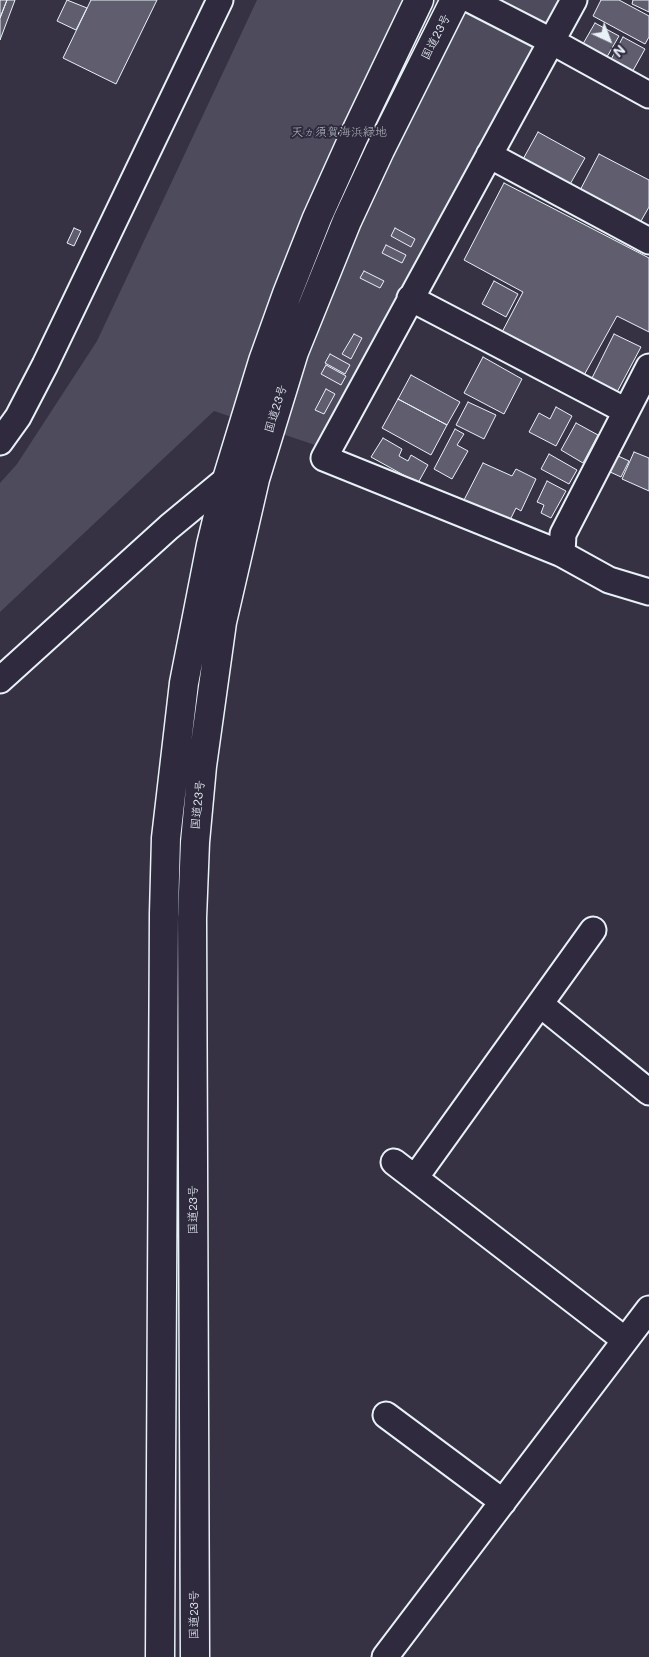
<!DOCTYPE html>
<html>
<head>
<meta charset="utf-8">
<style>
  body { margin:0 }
  #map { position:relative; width:649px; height:1657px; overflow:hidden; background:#363244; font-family:Mali,sans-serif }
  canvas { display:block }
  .north { position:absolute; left:584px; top:15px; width:50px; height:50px; -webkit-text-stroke:4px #2f2a3d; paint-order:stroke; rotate:137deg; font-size:14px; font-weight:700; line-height:20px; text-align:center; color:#e8f1f8 }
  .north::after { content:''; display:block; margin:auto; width:18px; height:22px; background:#e8f1f8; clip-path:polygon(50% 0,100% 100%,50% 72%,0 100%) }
</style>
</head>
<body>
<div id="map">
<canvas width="649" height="1657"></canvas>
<div class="north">N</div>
</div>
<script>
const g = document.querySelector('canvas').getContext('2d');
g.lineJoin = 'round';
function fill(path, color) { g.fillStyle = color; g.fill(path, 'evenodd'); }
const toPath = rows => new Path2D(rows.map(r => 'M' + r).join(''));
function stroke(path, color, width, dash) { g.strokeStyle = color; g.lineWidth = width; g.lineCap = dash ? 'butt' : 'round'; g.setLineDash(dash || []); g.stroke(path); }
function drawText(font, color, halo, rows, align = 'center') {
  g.font = font + ' Mali,"Klee One",sans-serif'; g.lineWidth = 4; g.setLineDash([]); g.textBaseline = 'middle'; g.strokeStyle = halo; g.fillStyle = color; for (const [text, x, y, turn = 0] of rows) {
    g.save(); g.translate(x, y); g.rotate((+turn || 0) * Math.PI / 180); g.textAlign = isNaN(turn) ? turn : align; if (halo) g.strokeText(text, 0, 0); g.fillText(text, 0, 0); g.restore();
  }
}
const green = toPath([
  [257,0,560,0,315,445,214,411,0,612,0,483,17,464,97,341]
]);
const building = toPath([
  [0,0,7,0,0,18,0,0],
  [7,0,15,0,0,40,0,18,7,0],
  [67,0,87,8,76,30,57,21,67,0],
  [91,0,157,0,116,84,63,58,91,0],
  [601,0,619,0,649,16,649,37,645,44,593,16,601,0],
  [633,0,649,0,649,12,632,4,633,0],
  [595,23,619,36,604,62,580,49,595,23],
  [623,37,645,49,630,76,608,65,623,37],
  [538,132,585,158,569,186,522,161,538,132],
  [599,154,649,180,649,207,637,228,577,196,599,154],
  [504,183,649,258,649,332,617,316,583,377,500,336,523,292,464,260,504,183],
  [74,228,81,231,74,246,67,243,74,228],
  [395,228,415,239,411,247,391,236,395,228],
  [386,245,406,255,402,263,382,253,386,245],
  [364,271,384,281,380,288,360,278,364,271],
  [494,281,518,294,506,317,482,304,494,281],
  [354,334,362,338,351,359,342,354,354,334],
  [614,334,641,347,616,394,591,380,614,334],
  [330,354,350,365,345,374,325,363,330,354],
  [483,357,522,379,504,414,464,393,483,357],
  [326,365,346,376,341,385,321,374,326,365],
  [411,375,460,402,447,425,398,399,411,375],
  [326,389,335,394,324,414,315,410,326,389],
  [398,399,447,425,431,455,382,428,398,399],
  [468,402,496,415,484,439,456,425,468,402],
  [556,407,572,416,556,446,529,432,539,413,550,419,556,407],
  [576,423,598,435,583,463,561,450,576,423],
  [455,429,464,434,457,445,468,451,452,479,434,469,455,429],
  [383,438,402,449,399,456,408,461,411,455,428,465,418,483,371,457,383,438],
  [634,452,649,458,649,491,622,479,634,452],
  [549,454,577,470,569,484,541,469,549,454],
  [616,455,629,461,621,477,608,471,616,455],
  [483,463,512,476,516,469,536,479,521,511,516,508,509,522,464,500,483,463],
  [547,481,566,491,551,518,541,513,544,505,537,502,547,481]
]);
const minor = toPath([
  [471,0,551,41,649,95],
  [574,0,324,458,562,554,609,580,649,592],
  [489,155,649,241],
  [410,298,626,411],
  [0,442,18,417,45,365,220,0],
  [562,554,563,534,649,367],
  [0,680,169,527,227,479],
  [540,1004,649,1092],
  [394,1162,625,1340],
  [415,1178,593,930],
  [386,1415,503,1502],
  [385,1657,649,1309]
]);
const highway = toPath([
  [160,1657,164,914,166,838,184,683,211,545,227,479,263,361,287,294,317,218,353,138,419,0],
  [195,1657,192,918,195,842,202,766,222,622,255,479,294,352,347,221,380,150,455,0]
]);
const streetNames = [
  ["国道23号",436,37,-63],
  ["国道23号",276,409,-73],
  ["国道23号",198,805,-84],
  ["国道23号",193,1210,-90],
  ["国道23号",194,1615,-90]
];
const parkNames = [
  ["天ヵ須賀海浜緑地",339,132]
];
fill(green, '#4d4b5c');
fill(building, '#605e6e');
stroke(building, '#e8f1f8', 1);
stroke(minor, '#e8f1f8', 29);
stroke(highway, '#e8f1f8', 31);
stroke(minor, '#2f2a3d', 25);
stroke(highway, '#2f2a3d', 28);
drawText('12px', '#e8f1f8', '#2f2a3d', streetNames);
drawText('12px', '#b2b7c1', '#2f2a3d', parkNames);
</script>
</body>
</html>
